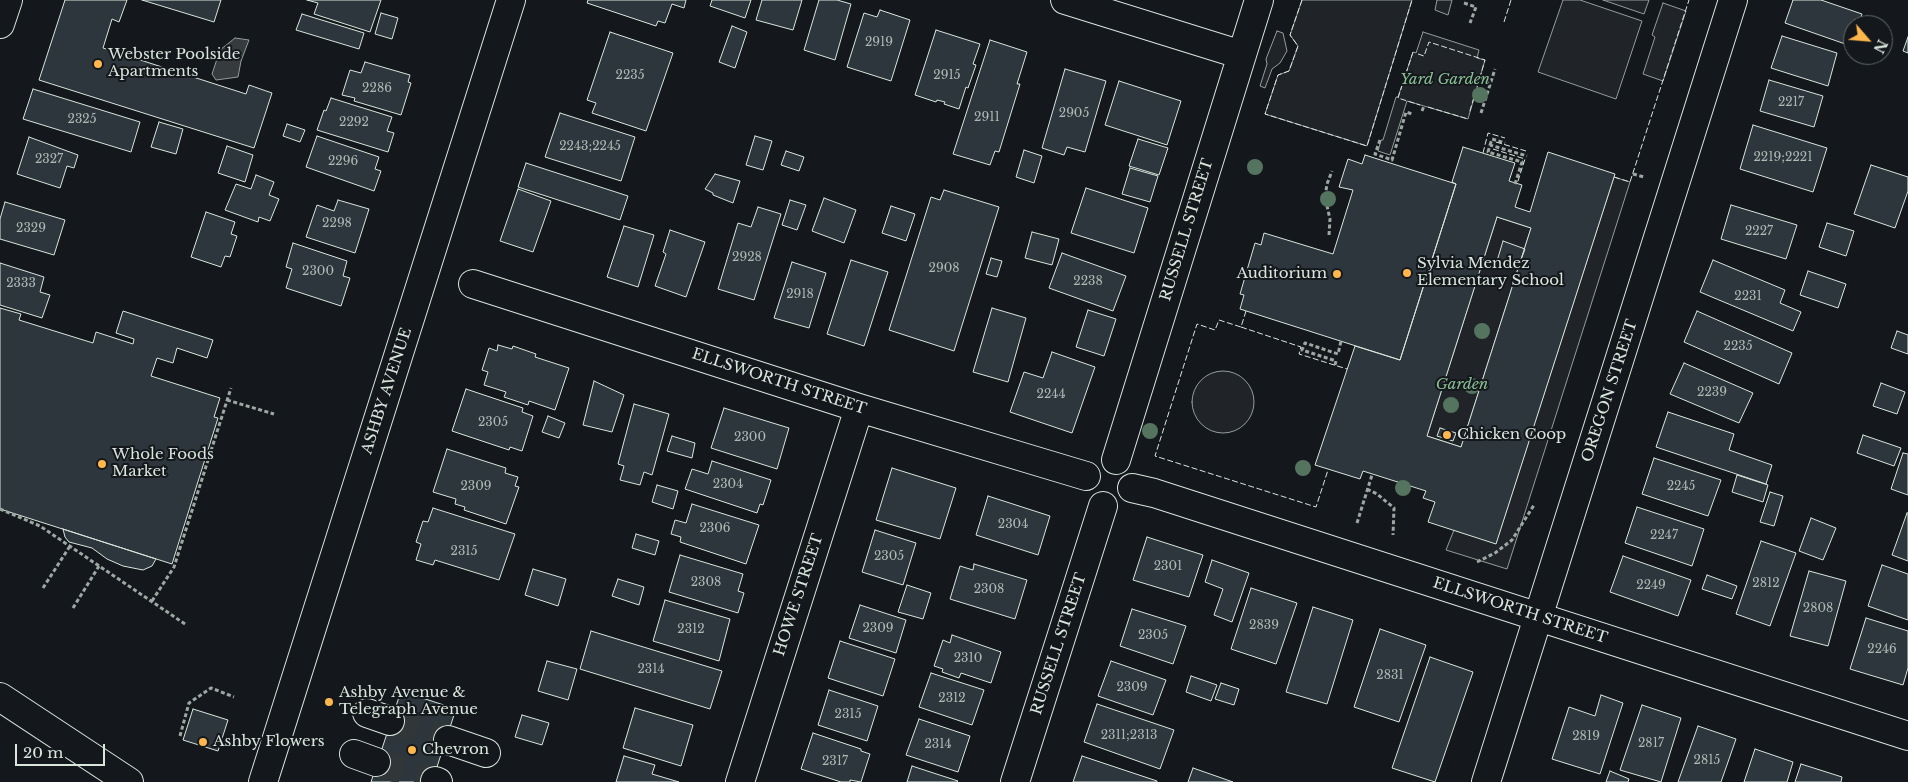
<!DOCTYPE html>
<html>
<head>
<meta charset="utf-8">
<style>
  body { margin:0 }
  #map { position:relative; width:1908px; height:782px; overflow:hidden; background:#14181c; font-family:"Libre Baskerville",serif }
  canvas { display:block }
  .north { position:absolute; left:1843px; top:15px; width:50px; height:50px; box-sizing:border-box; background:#14181c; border:1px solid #626a69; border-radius:50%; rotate:117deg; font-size:14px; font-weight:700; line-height:20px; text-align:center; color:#d8e6dc }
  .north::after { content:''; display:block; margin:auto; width:18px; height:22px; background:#ffb74d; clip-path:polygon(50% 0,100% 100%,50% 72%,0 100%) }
  .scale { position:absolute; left:15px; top:744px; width:90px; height:22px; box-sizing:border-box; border:2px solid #d8e6dc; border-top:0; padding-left:6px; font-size:15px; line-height:18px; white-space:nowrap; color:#d8e6dc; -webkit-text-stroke:4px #14181c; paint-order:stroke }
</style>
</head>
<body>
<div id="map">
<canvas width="1908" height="782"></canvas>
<div class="north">N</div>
<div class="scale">20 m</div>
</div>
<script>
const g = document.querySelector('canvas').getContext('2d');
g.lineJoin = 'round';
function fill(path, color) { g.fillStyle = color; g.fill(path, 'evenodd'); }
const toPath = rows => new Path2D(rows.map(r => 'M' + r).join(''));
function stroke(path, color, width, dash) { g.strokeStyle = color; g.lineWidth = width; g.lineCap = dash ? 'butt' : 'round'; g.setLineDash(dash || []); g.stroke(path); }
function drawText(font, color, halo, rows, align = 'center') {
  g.font = font + ' "Libre Baskerville",serif'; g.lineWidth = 4; g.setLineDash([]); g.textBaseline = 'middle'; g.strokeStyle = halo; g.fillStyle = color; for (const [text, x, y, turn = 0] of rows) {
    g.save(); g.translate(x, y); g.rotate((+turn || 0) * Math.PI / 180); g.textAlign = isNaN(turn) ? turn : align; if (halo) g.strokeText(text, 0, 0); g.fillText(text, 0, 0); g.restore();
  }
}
const green = toPath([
  [1302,0,1412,0,1367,146,1265,114,1278,75,1289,71,1298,46,1290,35,1302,0],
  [1437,0,1452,0,1448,15,1435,10,1437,0],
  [1563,0,1580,0,1642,21,1616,99,1538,72,1563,0],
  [1603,0,1649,0,1644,14,1603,0],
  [1663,3,1686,11,1663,81,1643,74,1655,37,1652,35,1663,3],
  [1277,31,1283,33,1287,51,1280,63,1272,69,1265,88,1260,86,1267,64,1266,59,1277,31],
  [1423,32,1479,50,1477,58,1485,60,1468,119,1407,101,1390,155,1378,151,1381,140,1383,140,1396,97,1398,97,1413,52,1416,53,1423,32],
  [1614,177,1630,182,1507,569,1446,550,1454,530,1496,543,1614,177],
  [1497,217,1531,228,1461,447,1427,436,1497,217],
  '1192 402a31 31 0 1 1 62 0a31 31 0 1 1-62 0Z'
]);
const water = toPath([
  [235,38,249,40,241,61,238,77,216,80,212,74,220,50,235,38]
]);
const building = toPath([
  [65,0,127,0,119,22,112,19,103,48,246,94,249,85,272,93,254,148,39,80,65,0],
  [142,0,221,0,214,22,142,0],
  [307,0,381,0,370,32,314,14,318,3,307,0],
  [588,0,686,0,684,8,672,4,665,23,658,21,656,26,587,3,588,0],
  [712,0,751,0,745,18,710,6,712,0],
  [762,0,802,0,793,30,756,20,762,0],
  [819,0,837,0,851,4,835,60,804,50,819,0],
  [1793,0,1821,0,1862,14,1858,25,1853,25,1853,40,1851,46,1785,23,1793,0],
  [880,10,910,20,891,81,847,67,864,13,877,17,880,10],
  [381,13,398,18,392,39,375,34,381,13],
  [302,14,364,33,359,49,296,30,302,14],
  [732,26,747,32,735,68,719,62,732,26],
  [936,30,980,44,973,64,976,65,968,88,966,87,959,109,944,104,945,102,937,100,936,102,915,95,936,30],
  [610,32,673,53,646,131,592,113,596,103,587,100,610,32],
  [1782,36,1837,53,1828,86,1771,68,1782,36],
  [1908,37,1908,53,1903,51,1908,37],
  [990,40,1027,52,1017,84,1020,84,999,152,995,151,990,165,953,154,990,40],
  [365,62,410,75,408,82,411,83,401,115,354,101,355,98,342,95,350,70,361,73,365,62],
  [1065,69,1106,81,1085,152,1067,147,1064,155,1042,148,1065,69],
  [1769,80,1823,96,1814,127,1760,111,1769,80],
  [1119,81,1181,101,1167,145,1105,125,1119,81],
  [33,89,140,122,131,152,23,119,33,89],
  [331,98,392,117,387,131,394,133,388,152,317,130,324,110,326,111,331,98],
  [560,113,635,137,621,181,545,157,560,113],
  [159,122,183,129,176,154,151,147,159,122],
  [287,124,305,130,300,142,283,136,287,124],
  [1753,125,1827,148,1813,192,1740,169,1753,125],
  [317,136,379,157,375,169,381,171,374,191,306,167,317,136],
  [755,136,772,141,763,170,746,165,755,136],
  [29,137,78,155,74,168,67,166,60,188,17,174,29,137],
  [1138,139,1168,148,1159,175,1129,166,1138,139],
  [227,146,253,155,245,182,218,173,227,146],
  [1463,147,1515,163,1509,181,1522,185,1515,207,1530,212,1548,152,1615,174,1496,544,1428,522,1435,502,1423,498,1426,491,1363,471,1360,479,1315,465,1355,346,1400,360,1456,184,1452,182,1463,147],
  [1497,217,1531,228,1461,447,1427,436,1497,217],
  [1024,150,1042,156,1034,183,1016,177,1024,150],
  [786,151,804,157,799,171,781,165,786,151],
  [1365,155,1456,184,1400,360,1240,309,1244,295,1240,294,1255,243,1261,245,1264,233,1333,254,1353,190,1339,187,1348,159,1362,164,1365,155],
  [526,163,628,196,620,220,518,187,526,163],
  [1871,165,1908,177,1908,191,1895,228,1854,214,1871,165],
  [1130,168,1158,176,1150,202,1122,194,1130,168],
  [715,174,740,181,733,203,713,195,713,193,705,189,715,174],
  [256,175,274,182,269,195,279,199,270,221,259,217,258,222,225,210,236,184,251,189,256,175],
  [1086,188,1148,208,1134,253,1071,233,1086,188],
  [518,189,551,201,533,252,500,241,518,189],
  [944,190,999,207,954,351,889,330,931,197,940,200,944,190],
  [824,198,856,210,844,243,812,231,824,198],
  [338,200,369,209,355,253,306,237,317,205,334,211,338,200],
  [790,200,806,205,797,230,782,225,790,200],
  [5,202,65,220,54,255,0,239,0,219,5,202],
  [1731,205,1797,225,1786,259,1721,239,1731,205],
  [891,206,915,214,906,241,882,233,891,206],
  [758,207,781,214,754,300,718,289,738,223,751,227,758,207],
  [206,212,235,222,231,234,237,236,230,257,225,256,221,267,191,257,206,212],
  [1827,223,1854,231,1846,256,1819,247,1827,223],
  [624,226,654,235,638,287,607,277,624,226],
  [670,230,705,242,686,297,655,286,666,254,663,252,670,230],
  [1032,232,1059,239,1052,265,1025,258,1032,232],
  [1503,241,1525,249,1518,268,1497,261,1503,241],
  [293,243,347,261,343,276,350,278,341,306,286,288,292,269,286,267,293,243],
  [1062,253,1126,276,1113,311,1049,288,1062,253],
  [991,258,1002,261,997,277,986,274,991,258],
  [851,260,888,272,864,346,827,334,851,260],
  [1713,260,1785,290,1780,303,1801,312,1793,331,1700,292,1713,260],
  [792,262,826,273,809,328,774,318,792,262],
  [0,263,44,277,40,292,50,295,42,318,0,305,0,263],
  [1808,271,1846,284,1838,308,1800,295,1808,271],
  [0,308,21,314,19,320,93,343,96,332,133,344,134,339,116,333,123,311,213,340,207,358,177,348,173,363,157,358,151,376,220,398,214,417,218,418,172,564,0,509,0,308],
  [992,308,1026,318,1008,382,973,372,992,308],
  [1088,310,1116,319,1104,356,1076,347,1088,310],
  [1697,311,1792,353,1779,384,1684,342,1697,311],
  [1897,331,1908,335,1908,354,1891,348,1897,331],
  [498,345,512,349,513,346,536,354,535,357,569,368,555,410,529,401,528,405,504,397,506,392,484,385,488,372,482,370,489,348,497,351,498,345],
  [1052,352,1095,367,1072,433,1010,412,1024,372,1043,378,1052,352],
  [1684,363,1753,393,1739,423,1670,394,1684,363],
  [594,381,624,395,612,432,583,425,594,381],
  [1881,383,1905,392,1897,414,1873,406,1881,383],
  [466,389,523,408,522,412,533,416,522,451,510,447,509,450,452,431,466,389],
  [634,404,669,414,652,475,644,472,640,485,620,480,624,466,618,464,634,404],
  [724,408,789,428,777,469,711,448,724,408],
  [1668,412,1734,434,1729,450,1772,465,1766,484,1656,447,1668,412],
  [548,416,565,423,559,438,542,432,548,416],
  [1440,428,1456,433,1453,441,1437,436,1440,428],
  [1863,435,1901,448,1894,466,1857,453,1863,435],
  [672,436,695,443,692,458,667,451,672,436],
  [447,449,506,468,505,473,518,477,515,486,519,487,506,524,464,510,465,507,455,504,456,499,433,492,447,449],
  [1903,453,1908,454,1908,495,1891,489,1903,453],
  [1654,458,1721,480,1708,516,1642,494,1654,458],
  [712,461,771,480,763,505,760,504,757,513,685,489,692,469,708,474,712,461],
  [892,468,956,488,940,539,876,520,892,468],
  [1737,475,1768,485,1763,502,1732,492,1737,475],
  [657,485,678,491,673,509,652,502,657,485],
  [1770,492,1783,496,1774,526,1760,522,1770,492],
  [988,496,1050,516,1038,555,976,535,988,496],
  [692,504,759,525,746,564,680,542,681,537,671,534,675,520,686,523,692,504],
  [1637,507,1704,529,1692,566,1625,543,1637,507],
  [433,508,515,534,499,580,435,560,433,565,416,560,421,544,416,542,423,521,428,522,433,508],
  [1907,513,1908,513,1908,561,1892,555,1907,513],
  [1811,518,1836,528,1823,560,1799,551,1811,518],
  [63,529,156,559,152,566,143,570,123,566,107,559,92,548,69,542,65,537,63,529],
  [875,530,916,543,903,585,862,572,875,530],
  [636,534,659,541,655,555,632,548,636,534],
  [1147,537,1203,555,1189,597,1133,580,1147,537],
  [1761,541,1796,553,1770,626,1736,614,1761,541],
  [680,555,743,574,738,591,744,593,738,613,669,592,680,555],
  [1623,556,1691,580,1678,616,1610,592,1623,556],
  [1212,560,1249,573,1232,622,1214,615,1223,589,1205,582,1212,560],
  [974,564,1027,580,1015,619,950,599,960,566,973,570,974,564],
  [1882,565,1908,574,1908,620,1868,606,1882,565],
  [533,569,566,579,558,606,525,595,533,569],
  [1809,571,1846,581,1828,646,1790,636,1809,571],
  [1707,575,1737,586,1732,599,1702,589,1707,575],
  [618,579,644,587,639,605,612,596,618,579],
  [907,585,931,593,923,619,898,612,907,585],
  [1251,588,1297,603,1276,664,1231,649,1251,588],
  [665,600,730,619,719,661,653,641,665,600],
  [860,605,906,620,896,653,849,638,860,605],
  [1313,607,1353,620,1327,704,1286,692,1313,607],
  [1132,609,1186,626,1173,664,1120,646,1132,609],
  [1866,618,1908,631,1908,668,1903,685,1850,669,1866,618],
  [1380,629,1426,645,1399,722,1354,707,1380,629],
  [591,631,722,671,710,709,580,669,591,631],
  [952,635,1001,652,991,683,961,673,959,678,942,672,943,669,934,666,943,640,950,643,952,635],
  [840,641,895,659,883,696,828,678,840,641],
  [1430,657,1473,672,1435,782,1392,768,1430,657],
  [547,661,577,669,568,700,538,691,547,661],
  [1111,661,1166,680,1153,715,1098,696,1111,661],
  [931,673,984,690,972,725,919,707,931,673],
  [1191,676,1217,685,1211,701,1186,692,1191,676],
  [1221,683,1239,689,1234,705,1215,699,1221,683],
  [829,690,878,706,867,741,818,725,829,690],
  [401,691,456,709,432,782,371,782,401,691],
  [1601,695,1623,703,1600,774,1552,759,1569,707,1595,716,1601,695],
  [1097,704,1174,730,1160,769,1084,742,1097,704],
  [1642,705,1681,718,1661,782,1620,770,1642,705],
  [635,708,693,725,681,766,623,748,635,708],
  [193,709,228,720,218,751,183,740,193,709],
  [522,715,549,723,542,745,515,737,522,715],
  [919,719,970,736,958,772,906,755,919,719],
  [1698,726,1736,739,1721,782,1678,782,1698,726],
  [813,733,861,749,861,751,870,754,861,782,850,780,850,782,841,782,801,769,813,733],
  [1755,749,1793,762,1787,782,1744,782,1755,749],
  [624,756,655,765,652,774,679,782,616,782,624,756],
  [1082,756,1157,781,1157,782,1073,782,1082,756],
  [1801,764,1842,777,1841,782,1795,782,1801,764],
  [912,766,958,781,957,782,907,782,912,766],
  [1193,768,1233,782,1188,782,1193,768],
  [1610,771,1629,779,1628,782,1606,782,1610,771]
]);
const minorTunnel = toPath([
  [390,721,448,740],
  [376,762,435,781]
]);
const path = toPath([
  [1464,3,1476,7,1470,23],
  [1422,111,1424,106],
  [1481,113,1495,69],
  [1380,140,1375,154,1392,160,1406,112,1412,114],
  [1490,145,1492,139,1505,143],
  [1633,174,1644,177],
  [1515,184,1522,162,1488,152,1490,145,1527,156],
  [1329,235,1330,219,1325,197,1327,184,1332,171],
  [1335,365,1336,361,1302,350,1305,343,1338,354,1341,341],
  [227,400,274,414],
  [1367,489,1377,494,1394,508,1393,535],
  [0,509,40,526,185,624],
  [1357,523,1372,475],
  [1477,562,1495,553,1512,540,1534,505],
  [43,588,70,546],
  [152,601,174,567,231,388],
  [73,608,99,566],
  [180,736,189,703,211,688,234,697]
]);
const minor = toPath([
  [1065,0,1242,55],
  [0,24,8,0],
  [473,284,859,408,1086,476],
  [1116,460,1259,0],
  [1132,488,1154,493,1908,736],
  [367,713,390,721],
  [448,740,486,753],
  [354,754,376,762],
  [435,781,438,782],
  [740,782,859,408],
  [1015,782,1103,506],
  [1486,782,1733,0]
]);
const major = toPath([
  [0,697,129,782],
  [263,782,511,0]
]);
const fence = toPath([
  [1302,0,1290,35,1298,46,1289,71,1278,75,1265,114,1367,146,1412,0],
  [1504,22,1511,0],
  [1413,52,1398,98,1420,105],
  [1418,54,1424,56,1429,42,1485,60,1469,114],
  [1428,107,1468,119],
  [1496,142,1526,151],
  [1493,149,1525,159,1517,184],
  [1483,153,1488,133,1505,138],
  [1614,177,1630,182,1689,0],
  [1246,311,1241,327,1219,320,1215,330,1197,324,1155,456,1316,507,1328,470],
  [1241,327,1301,347,1299,354,1347,369]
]);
const trees = [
  [1480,95],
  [1255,167],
  [1328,199],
  [1482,331],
  [1472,386],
  [1451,405],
  [1150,431],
  [1303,468],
  [1403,488]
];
const markers = [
  [98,64,5,"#ffb74d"],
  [1407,273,5,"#ffb74d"],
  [1337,274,5,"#ffb74d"],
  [1447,435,5,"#ffb74d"],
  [102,464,5,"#ffb74d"],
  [329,702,5,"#ffb74d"],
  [203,742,5,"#ffb74d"],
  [412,750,5,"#ffb74d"]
];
const numberNames = [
  ["2919",879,43],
  ["2235",630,76],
  ["2915",947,76],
  ["2286",377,89],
  ["2217",1791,103],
  ["2905",1074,114],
  ["2911",987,118],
  ["2325",82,120],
  ["2292",354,123],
  ["2243;2245",590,147],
  ["2219;2221",1783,158],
  ["2327",49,160],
  ["2296",343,162],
  ["2298",337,224],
  ["2329",31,229],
  ["2227",1759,232],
  ["2928",747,258],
  ["2908",944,269],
  ["2300",318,272],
  ["2238",1088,282],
  ["2333",21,284],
  ["2918",800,295],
  ["2231",1748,297],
  ["2235",1738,347],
  ["2239",1712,393],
  ["2244",1051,395],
  ["2305",493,423],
  ["2300",750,438],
  ["2304",728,485],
  ["2309",476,487],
  ["2245",1681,487],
  ["2304",1013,525],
  ["2306",715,529],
  ["2247",1664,536],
  ["2315",464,552],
  ["2305",889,557],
  ["2301",1168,567],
  ["2308",706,583],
  ["2812",1766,584],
  ["2249",1651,586],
  ["2308",989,590],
  ["2808",1818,609],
  ["2839",1264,626],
  ["2309",878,629],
  ["2312",691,630],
  ["2305",1153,636],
  ["2246",1882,650],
  ["2310",968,659],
  ["2314",651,670],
  ["2831",1390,676],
  ["2309",1132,688],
  ["2312",952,699],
  ["2315",848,715],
  ["2311;2313",1129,736],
  ["2819",1586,737],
  ["2817",1651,744],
  ["2314",938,745],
  ["2815",1707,761],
  ["2317",835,762]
];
const poiNames = [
  ["Webster Poolside",108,55],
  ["Apartments",108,72],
  ["Sylvia Mendez",1417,264],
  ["Elementary School",1417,281],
  ["Auditorium",1327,274,"right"],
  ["Chicken Coop",1457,435],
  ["Whole Foods",112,455],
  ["Market",112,472],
  ["Ashby Avenue &",339,693],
  ["Telegraph Avenue",339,710],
  ["Ashby Flowers",213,742],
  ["Chevron",422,750]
];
const parkNames = [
  ["Yard Garden",1445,80],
  ["Garden",1462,385]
];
const streetNames = [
  ["RUSSELL STREET",1187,230,-73],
  ["ELLSWORTH STREET",779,382,18],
  ["ASHBY AVENUE",387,391,-72],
  ["OREGON STREET",1610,391,-72],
  ["HOWE STREET",799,595,-72],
  ["ELLSWORTH STREET",1520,611,18],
  ["RUSSELL STREET",1059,644,-72]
];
fill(green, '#202428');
stroke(green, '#939e99', 1);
fill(water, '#363b3e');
stroke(water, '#939e99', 1);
fill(building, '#2c363c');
stroke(building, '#d8e6dc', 1);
stroke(minorTunnel, '#313739', 28, [28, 14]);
stroke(minor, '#d8e6dc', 30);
stroke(major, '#d8e6dc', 30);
stroke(path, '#9da8a2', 3, [4, 2.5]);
stroke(minor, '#14181c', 28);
stroke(major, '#14181c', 28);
stroke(fence, '#d8e6dc', 1, [6, 2.5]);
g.fillStyle = '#55745f';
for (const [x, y] of trees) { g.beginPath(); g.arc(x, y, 8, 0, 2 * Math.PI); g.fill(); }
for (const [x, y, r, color] of markers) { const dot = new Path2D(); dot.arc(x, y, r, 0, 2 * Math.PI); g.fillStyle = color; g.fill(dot); stroke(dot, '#14181c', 2); }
drawText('12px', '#adbab4', null, numberNames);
drawText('15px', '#d8e6dc', '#14181c', poiNames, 'left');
drawText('italic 15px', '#8ac095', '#14181c', parkNames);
drawText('15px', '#d8e6dc', '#14181c', streetNames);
</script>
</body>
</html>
